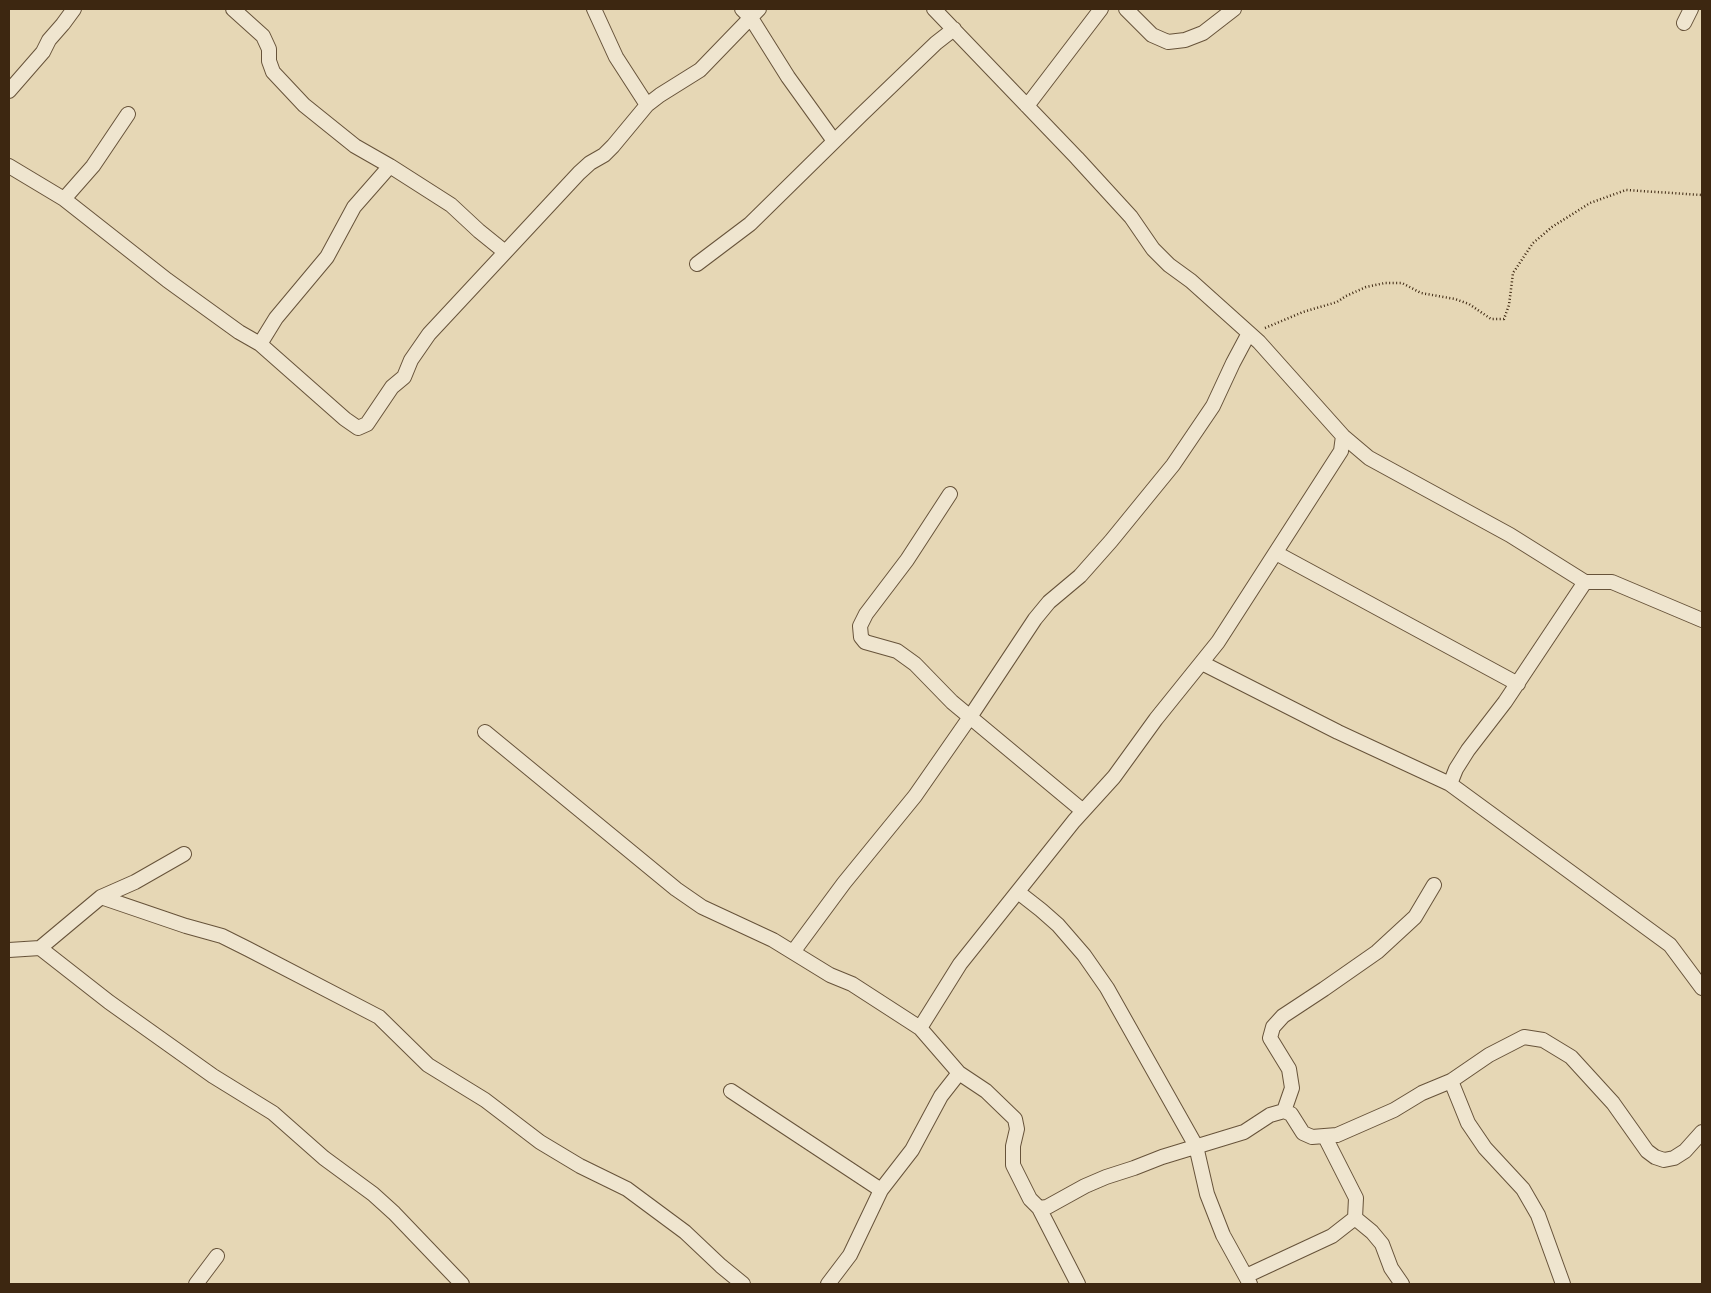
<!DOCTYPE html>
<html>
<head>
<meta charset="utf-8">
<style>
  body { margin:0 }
  #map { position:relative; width:1711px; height:1293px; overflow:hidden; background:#e6d7b5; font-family:"IM FELL Great Primer",serif }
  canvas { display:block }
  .frame { position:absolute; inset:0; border:10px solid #3d2711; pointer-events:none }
</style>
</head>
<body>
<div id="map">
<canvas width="1711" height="1293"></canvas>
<div class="frame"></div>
</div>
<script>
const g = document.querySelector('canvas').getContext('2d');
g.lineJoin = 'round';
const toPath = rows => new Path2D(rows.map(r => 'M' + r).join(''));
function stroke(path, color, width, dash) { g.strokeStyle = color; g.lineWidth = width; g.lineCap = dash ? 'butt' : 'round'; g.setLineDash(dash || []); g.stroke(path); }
const path = toPath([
  [1265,328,1303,312,1337,302,1346,296,1366,287,1385,283,1402,283,1421,293,1455,299,1469,304,1491,319,1504,319,1509,305,1513,273,1533,243,1552,227,1590,203,1626,190,1702,195]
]);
const street = toPath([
  [233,9,263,36,269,49,269,61,273,72,304,105,355,146,390,166,451,205,479,231,505,252],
  [594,9,616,57,647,105],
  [742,9,751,18,788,77,834,141],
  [934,9,1077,158,1131,217,1153,249,1169,265,1191,281,1259,342,1343,436,1369,458,1510,535,1585,582,1612,582,1702,620],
  [1126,9,1152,35,1168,42,1185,40,1203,33,1234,9],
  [1684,23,1691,9],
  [9,91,43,52,49,40,63,24,74,9],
  [1027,106,1101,9],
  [9,166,64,199,93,166,128,114],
  [64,199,167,280,239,332,260,344,345,419,358,428,367,424,392,387,404,377,411,360,429,334,579,173,590,163,604,155,613,146,647,105,660,95,700,70,759,9],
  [697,264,750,224,861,115,936,43,954,29],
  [260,344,276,318,327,257,354,207,390,166],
  [950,494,907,560,866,614,860,626,861,637,865,642,897,651,915,664,952,702,1083,811],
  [1276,553,1518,684],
  [1585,582,1505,702,1468,750,1456,769,1450,784,1670,945,1702,988],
  [1202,663,1338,732,1450,784],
  [485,732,676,889,702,907,773,940,830,975,852,984,920,1028,959,1073],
  [1018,892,1041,910,1058,925,1084,955,1107,988,1196,1146,1207,1194,1223,1235,1250,1284],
  [101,897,186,926,222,936,248,949,379,1017,428,1065,485,1100,540,1142,580,1166,627,1189,685,1232,721,1266,743,1284],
  [40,948,109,1002,213,1076,273,1113,324,1158,373,1194,394,1213,462,1284],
  [9,950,40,948,101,897,135,882,184,854],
  [793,952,844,883,915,796,970,717,1035,619,1049,602,1080,576,1111,541,1173,465,1213,406,1233,363,1249,333],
  [920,1028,960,964,1074,821,1114,777,1156,719,1218,642,1341,451,1343,436],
  [1451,1081,1468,1123,1485,1148,1523,1189,1538,1215,1563,1284],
  [731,1091,881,1190],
  [1284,1111,1292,1088,1289,1069,1270,1038,1273,1027,1283,1016,1324,989,1377,952,1415,917,1434,885],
  [1039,1208,1047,1207,1085,1186,1106,1177,1134,1168,1162,1157,1244,1132,1270,1115,1284,1111,1291,1114,1303,1133,1312,1137,1337,1135,1394,1110,1422,1093,1451,1081,1489,1055,1524,1037,1543,1040,1571,1057,1613,1103,1647,1151,1655,1157,1664,1160,1674,1158,1685,1151,1702,1132],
  [1355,1218,1372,1232,1382,1244,1391,1268,1402,1284],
  [1246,1276,1332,1236,1355,1218,1356,1198,1325,1137],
  [196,1284,217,1256],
  [828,1284,850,1255,881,1190,912,1150,941,1096,959,1073,986,1091,1015,1119,1017,1129,1013,1146,1013,1165,1030,1199,1039,1208,1078,1284]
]);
stroke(street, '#67533a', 16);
stroke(path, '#3d2711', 2.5, [1, 2.5]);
stroke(street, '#efe5cf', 14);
</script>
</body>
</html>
